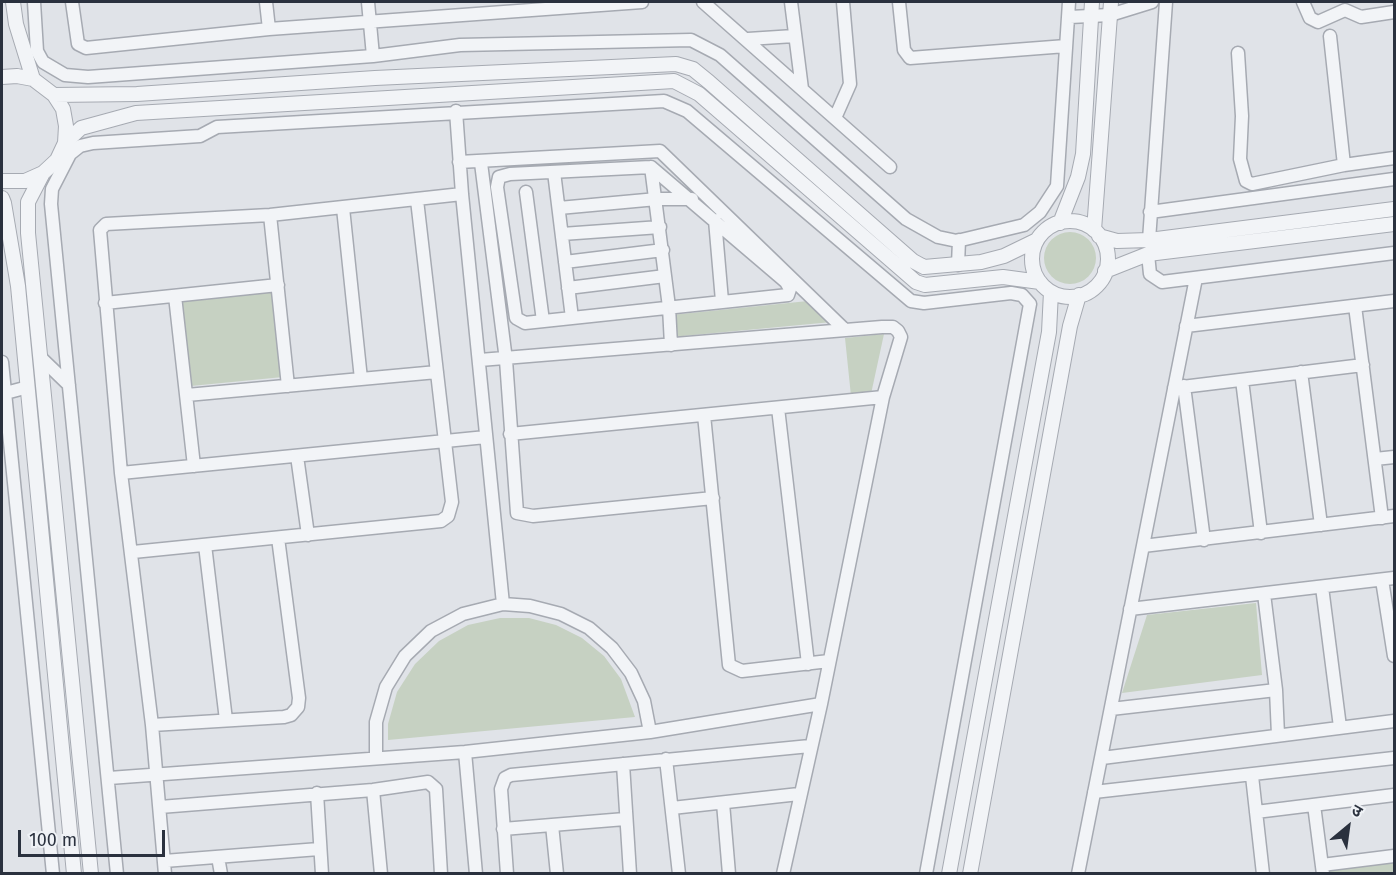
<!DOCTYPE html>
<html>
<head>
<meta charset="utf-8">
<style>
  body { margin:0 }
  #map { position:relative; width:1396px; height:875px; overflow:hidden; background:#e0e3e8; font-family:"Fira Sans","Noto Sans Devanagari",sans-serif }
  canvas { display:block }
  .frame { position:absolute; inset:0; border:3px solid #2a313e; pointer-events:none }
  .north { position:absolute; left:1318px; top:797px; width:60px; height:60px; -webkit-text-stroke:4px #eff2f6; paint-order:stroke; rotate:29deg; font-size:16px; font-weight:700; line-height:24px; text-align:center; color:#2a313e }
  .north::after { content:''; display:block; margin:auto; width:21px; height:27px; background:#2a313e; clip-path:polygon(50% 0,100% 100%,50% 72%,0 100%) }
  .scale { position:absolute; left:18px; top:830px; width:147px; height:27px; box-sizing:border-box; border:3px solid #2a313e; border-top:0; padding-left:8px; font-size:18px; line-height:21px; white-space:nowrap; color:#2a313e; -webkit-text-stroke:4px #eff2f6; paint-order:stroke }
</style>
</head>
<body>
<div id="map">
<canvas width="1396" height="875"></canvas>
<div class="frame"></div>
<div class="north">उ</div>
<div class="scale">100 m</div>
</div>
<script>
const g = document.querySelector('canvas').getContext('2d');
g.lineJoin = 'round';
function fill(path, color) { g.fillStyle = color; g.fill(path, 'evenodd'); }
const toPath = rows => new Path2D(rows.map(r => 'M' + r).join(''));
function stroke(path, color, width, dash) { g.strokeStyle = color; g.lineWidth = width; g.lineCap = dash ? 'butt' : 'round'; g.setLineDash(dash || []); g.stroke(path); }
const green = toPath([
  '1044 258a26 26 0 1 1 52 0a26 26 0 1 1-52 0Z',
  [273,289,283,377,191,386,182,299],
  [808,301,832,322,672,337,671,315],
  [884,334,871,394,851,396,845,338],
  [1256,603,1262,675,1122,693,1147,615],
  [500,618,529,618,556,625,582,638,604,656,621,679,635,717,388,740,388,724,397,692,415,664,439,641,468,625],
  [1394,861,1394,873,1329,873,1328,869]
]);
const minor = toPath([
  [34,2,37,51,43,62,65,75,88,77,373,56,460,45,691,40,720,55,906,219,938,237,957,241,1024,225,1040,212,1057,186,1069,2],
  [72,2,78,44,86,48,269,29,642,2],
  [266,2,269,29],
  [368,2,373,56],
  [703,2,890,167],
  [791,2,802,89],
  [899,2,904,50,910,58,1066,46],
  [1303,2,1310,18,1318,22,1345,10,1361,17,1394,12],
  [1070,17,1110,15,1152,2],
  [1330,36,1344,165],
  [748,39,794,36],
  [1238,53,1242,116,1240,159,1246,181,1252,184,1344,165,1394,158],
  [456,111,462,194,503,604],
  [835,118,850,84,843,2],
  [459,162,660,151,845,330],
  [481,163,506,360,517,513,533,516,713,498],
  [651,167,786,282,790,289,788,295,525,323,516,318,497,187,499,177,510,174,651,167],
  [651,167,669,307,671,345],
  [554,172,572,318],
  [526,192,543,321],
  [343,208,361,379],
  [559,208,657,199,692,199],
  [1150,212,1394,179],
  [270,215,288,386],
  [715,220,722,301],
  [562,234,660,227],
  [1149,240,1166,2],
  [1148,254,1150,274,1162,282,1394,253],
  [565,262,663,250],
  [958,265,959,240],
  [568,288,665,276],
  [175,296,194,466],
  [105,303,278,285],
  [1355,306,1382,518],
  [1186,326,1394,301],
  [40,357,69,385],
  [480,360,882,327,893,327,898,331,901,337,883,397,821,704,783,874],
  [2,362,53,874],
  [1301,372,1321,525],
  [1242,380,1261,533],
  [1184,386,1204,540],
  [1174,388,1363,365],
  [2,394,28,387],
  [187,395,437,372],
  [778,408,808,664],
  [704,415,729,665,742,671,829,661],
  [510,434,883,397],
  [297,456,308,535],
  [1375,459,1394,457],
  [121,473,486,437],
  [205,545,226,720],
  [1143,546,1394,516],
  [133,552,441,521,448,516,452,502,417,200],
  [1382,580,1394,656],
  [1322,587,1340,727],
  [1264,594,1276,690,1278,735],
  [1130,609,1394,578],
  [1111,709,1276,690],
  [152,725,284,717,291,715,298,707,299,698,278,538],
  [465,752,476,874],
  [376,758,376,722,386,687,405,656,431,631,463,614,503,604,530,606,561,614,589,628,612,648,631,673,644,701,650,732],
  [1102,758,1394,721],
  [666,759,679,874],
  [623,764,630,874],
  [1252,776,1263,874],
  [109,778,465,752,650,732,821,704],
  [373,790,381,874],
  [1094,792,1394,758],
  [317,793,322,874],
  [723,803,729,874],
  [1314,805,1323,874],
  [160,807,373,790,428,782,436,789,441,874],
  [672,808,799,794],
  [1256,812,1394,795],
  [552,825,557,874],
  [503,829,625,819],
  [218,857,221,874],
  [164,861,319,849],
  [1322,865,1394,856],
  [117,874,51,204,52,189,70,154,80,146,93,143,200,136,217,127,664,101,687,111,911,301,924,303,1011,293,1022,295,1030,304,926,874],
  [165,874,152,725,121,473,100,230,106,224,270,215,462,194],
  [507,874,501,789,505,778,511,775,810,746],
  [1078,874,1196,278]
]);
const tertiary = toPath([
  [13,2,16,24,33,79],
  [2,77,17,76,33,79,54,95,63,109,66,126,65,143,57,160,43,173,25,181,2,181],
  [54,95,137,94,375,78,676,64,693,69,709,82,913,261,924,267,981,262,1004,256,1037,240],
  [65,143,81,128,136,113,674,81,699,94,916,282,925,285,1003,277,1040,282],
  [43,173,28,202,28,233,91,874],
  [2,198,4,203,18,286,74,874],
  '1032 259a38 38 0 1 1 76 0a38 38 0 1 1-76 0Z',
  [1060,223,1078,177,1083,154,1092,2],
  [1094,230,1111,2],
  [1099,236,1117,241,1149,240,1394,209],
  [1105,271,1148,254,1394,224],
  [949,874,1049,332,1051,292],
  [970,874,1070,326,1079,295]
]);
fill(green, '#c6d1c2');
stroke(minor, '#a6aab2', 15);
stroke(tertiary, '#a6aab2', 16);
stroke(minor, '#f2f4f7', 12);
stroke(tertiary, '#f2f4f7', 14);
</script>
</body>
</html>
